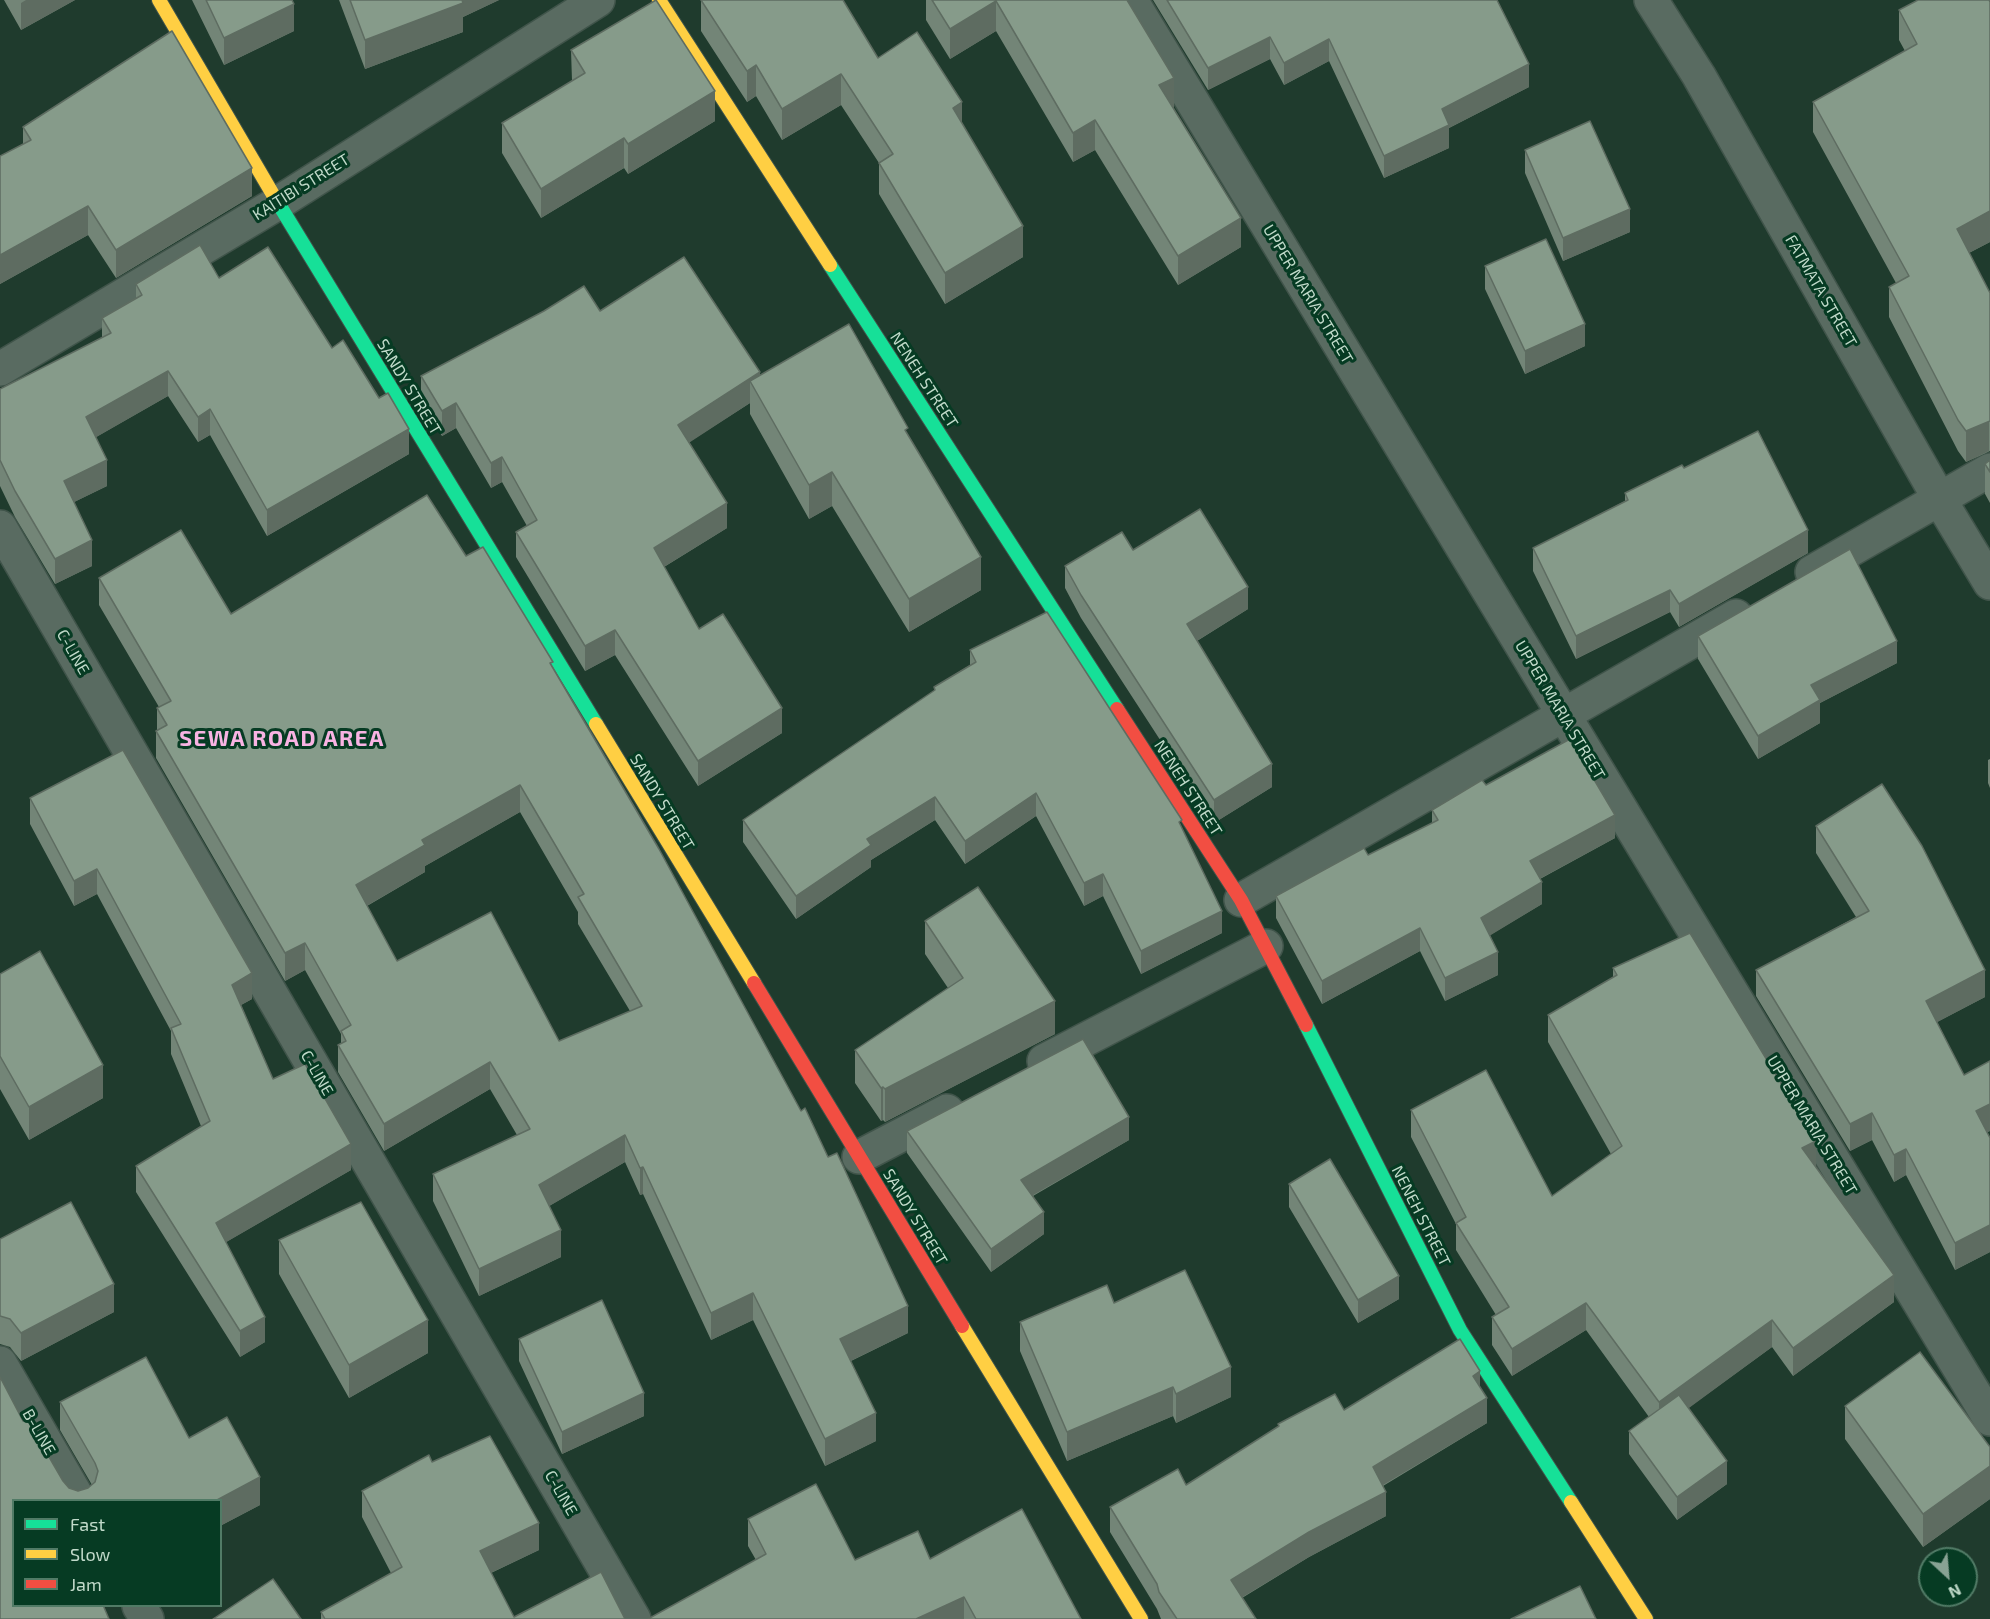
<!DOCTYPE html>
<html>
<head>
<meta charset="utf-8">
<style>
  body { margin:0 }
  #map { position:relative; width:1990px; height:1619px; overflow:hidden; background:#1f3b2d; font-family:"Exo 2",sans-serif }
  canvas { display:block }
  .legend { position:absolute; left:12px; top:1499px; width:210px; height:108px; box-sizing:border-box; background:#063b23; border:2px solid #517b66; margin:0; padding:8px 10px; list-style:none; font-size:18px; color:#c1daca }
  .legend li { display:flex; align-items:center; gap:12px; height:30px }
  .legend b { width:30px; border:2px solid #517b66 }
  .north { position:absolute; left:1918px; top:1547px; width:60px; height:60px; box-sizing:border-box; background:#063b23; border:2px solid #517b66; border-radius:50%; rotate:154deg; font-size:16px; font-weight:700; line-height:24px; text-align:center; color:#c1daca }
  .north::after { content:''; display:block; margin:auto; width:21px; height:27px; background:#88a293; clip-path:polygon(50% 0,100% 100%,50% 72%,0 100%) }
</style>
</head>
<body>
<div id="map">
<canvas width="1990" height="1619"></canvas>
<ul class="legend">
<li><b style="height:8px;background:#16e098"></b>Fast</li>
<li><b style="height:8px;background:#ffcf43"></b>Slow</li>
<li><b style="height:8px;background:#f24e42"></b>Jam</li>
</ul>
<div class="north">N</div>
</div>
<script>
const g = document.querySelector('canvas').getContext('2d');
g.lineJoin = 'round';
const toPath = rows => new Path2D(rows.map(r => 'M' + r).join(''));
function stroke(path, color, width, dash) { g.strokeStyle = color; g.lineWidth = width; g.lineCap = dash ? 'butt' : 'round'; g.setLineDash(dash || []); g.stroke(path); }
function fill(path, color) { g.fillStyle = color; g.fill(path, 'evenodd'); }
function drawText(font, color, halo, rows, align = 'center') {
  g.font = font + ' "Exo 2",sans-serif'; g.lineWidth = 6; g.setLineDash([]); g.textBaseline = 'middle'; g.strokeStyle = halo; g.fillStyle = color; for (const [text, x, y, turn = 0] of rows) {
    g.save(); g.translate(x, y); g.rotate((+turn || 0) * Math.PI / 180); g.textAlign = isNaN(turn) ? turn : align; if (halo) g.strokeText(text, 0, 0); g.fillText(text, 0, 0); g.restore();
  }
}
const street = toPath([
  [1131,0,1990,1419],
  [1651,0,1699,76,1940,500,1990,583],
  [0,369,278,203,598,0],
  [0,527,634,1619],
  [1812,572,1990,470],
  [1241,900,1736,616],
  [1044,1061,1266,946],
  [859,1157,947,1111],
  [0,1363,79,1500],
  [139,1606,147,1619]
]);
const fast = toPath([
  [275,198,596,724],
  [830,265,1117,709],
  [1306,1025,1460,1330,1571,1502]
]);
const slow = toPath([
  [159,0,275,198],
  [659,0,830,265],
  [596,724,754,983],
  [962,1326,1141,1619],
  [1571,1502,1646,1619]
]);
const jam = toPath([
  [1117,709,1241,900,1306,1025],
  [754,983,962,1326]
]);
const wall = toPath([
  [4,0,75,0,21,30],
  [192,0,292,0,294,31,224,65],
  [339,0,499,0,463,17,463,32,365,69],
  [701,0,878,58,962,123,1023,257,945,304,879,194,879,163,841,105,782,140,756,96,747,102,701,31],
  [926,0,1127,0,1174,107,1173,108,1241,247,1178,285,1095,150,1073,162,996,31,950,59,926,20],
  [1153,0,1497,0,1529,87,1449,128,1449,148,1384,178,1329,61,1284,85,1270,59,1208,90],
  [1918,0,1990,242,1969,253,1990,293,1990,451,1966,462,1958,451,1889,317,1889,287,1896,283,1813,132,1813,102,1905,51,1899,40,1899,10],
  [571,50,715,121,628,174,624,168,541,218,502,153,502,123,572,81],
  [23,127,252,196,116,278,88,235,0,284,0,156,23,144],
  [1525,150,1630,232,1563,261,1525,173],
  [1485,266,1585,346,1525,374,1485,289],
  [219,278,332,348,409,454,267,536,210,435,198,442,168,396,96,437,107,486,74,502,92,566,55,584,15,517,0,486,0,389,102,338,102,318,136,298,136,284],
  [600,311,760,375,908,437,981,590,909,632,832,506,809,519,750,414,750,403,689,442,727,528,664,567,699,629,782,733,698,786,615,655,585,671,516,557,516,532,527,526,502,482,491,488,456,428,442,436,421,401,421,376],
  [1990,460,1990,503,1985,494,1985,464],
  [1684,468,1808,553,1679,627,1670,612,1576,659,1533,571,1533,548,1625,501,1625,493],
  [1133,550,1248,609,1197,641,1272,787,1214,823,1081,618,1065,588,1065,566],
  [466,556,553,667,908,1333,851,1361,876,1441,825,1466,753,1320,711,1340,643,1194,640,1195,625,1162,549,1206,561,1257,479,1296,433,1201,433,1174,517,1135,490,1089,384,1151,338,1072,338,1045,341,1044,341,1034,305,970,285,981,156,758,156,731,157,730,157,708,159,707,99,605,99,578,231,614],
  [520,812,578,912,578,924,630,1011,559,1041,397,961,367,906,425,872,425,866],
  [1698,636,1897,663,1820,703,1820,723,1758,759,1698,659],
  [970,650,1222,933,1141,974,1103,896,1084,906,1036,816,965,864,935,820,871,860,871,867,796,919,743,842,743,820,934,691,934,687,970,665],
  [1990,759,1990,788,1988,783,1988,760],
  [1486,785,1615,838,1540,879,1542,904,1490,935,1498,975,1445,1001,1420,951,1322,1004,1276,918,1276,896,1368,855,1432,823,1432,810],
  [30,798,252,999,241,1005,273,1079,351,1170,226,1242,265,1342,240,1357,136,1192,136,1166,201,1126,171,1054,171,1031,97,894,74,906,30,824],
  [1816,826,1985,997,1937,1022,1964,1075,1990,1061,1990,1131,1987,1132,1990,1138,1990,1252,1955,1270,1906,1175,1894,1182,1872,1140,1850,1151,1756,996,1756,970,1856,917,1816,853],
  [925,921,1055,1034,885,1122,883,1120,881,1121,855,1083,855,1050,948,988,925,954],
  [1613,968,1816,1168,1894,1302,1793,1376,1772,1347,1688,1408,1727,1484,1677,1520,1629,1454,1629,1431,1649,1417,1586,1330,1512,1376,1492,1345,1492,1317,1496,1315,1456,1250,1456,1224,1411,1137,1411,1110,1552,1196,1611,1154,1548,1042,1548,1015,1613,977],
  [0,974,103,1098,29,1140,0,1089],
  [907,1131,1129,1140,1033,1196,1044,1234,991,1272,907,1153],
  [1289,1184,1399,1299,1358,1323,1289,1207],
  [0,1239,114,1312,21,1361,10,1347,0,1344],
  [279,1240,428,1353,349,1398,279,1274],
  [1114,1303,1231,1397,1176,1423,1173,1416,1067,1461,1020,1351,1020,1322],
  [519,1339,644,1416,562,1454,519,1361],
  [146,1357,189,1438,227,1417,260,1477,260,1505,220,1526,220,1500,14,1500,14,1605,103,1605,109,1619,0,1619,0,1377,23,1421,27,1419,63,1481,69,1488,78,1491,88,1488,92,1485,60,1430,60,1402],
  [1480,1387,1487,1423,1383,1486,1386,1516,1309,1557,1242,1598,1256,1619,1161,1619,1157,1609,1110,1532,1110,1507,1186,1485,1278,1427,1278,1424,1344,1410],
  [1845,1406,1990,1447,1990,1499,1923,1547,1845,1439],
  [432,1462,539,1550,491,1573,514,1617,625,1619,321,1619,321,1612,391,1573,362,1517,362,1491],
  [748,1519,855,1560,930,1559,1081,1619,648,1619,756,1560,748,1546]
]);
const shadedWall = toPath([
  [26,0,75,0,21,30,21,3],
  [458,0,499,0,463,17,463,32,365,69,365,40],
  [996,1,996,31,950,59,950,29],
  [294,4,294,31,224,65,224,38],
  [1270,37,1270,59,1208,90,1208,68],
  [1329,39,1329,61,1284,85,1284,63],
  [1529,64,1529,87,1449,128,1449,148,1384,178,1384,156,1442,109],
  [756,65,756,96,747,102,747,71],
  [841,74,841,105,782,140,782,109],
  [1174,78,1174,107,1159,115,1159,85],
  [715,91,715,121,628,174,628,144],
  [962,102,962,133,953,108],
  [1095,120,1095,150,1073,162,1073,133],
  [624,138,624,168,541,218,541,189],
  [252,168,252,196,116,278,116,250],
  [88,206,88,235,0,284,0,255],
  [1630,209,1630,232,1563,261,1563,238],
  [1990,211,1990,242,1957,259,1957,229],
  [1241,218,1241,247,1178,285,1178,256],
  [1023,226,1023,257,945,304,945,273],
  [1585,324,1585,346,1525,374,1525,351],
  [168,371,168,396,86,443,86,417],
  [760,372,760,397,750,381,750,403,678,450,678,425],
  [456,403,456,428,442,436,442,411],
  [210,409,210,435,198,442,198,417],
  [1989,421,1989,451,1966,462,1966,431],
  [409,429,409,454,267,536,267,510],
  [502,457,502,482,491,488,491,463],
  [107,460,107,486,64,507,64,481],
  [832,472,832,506,809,519,809,485],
  [727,503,727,528,654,573,654,548],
  [1808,530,1808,553,1679,627,1679,604],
  [92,540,92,566,55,584,55,559],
  [981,557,981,590,909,632,909,599],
  [1248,587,1248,609,1187,647,1187,624],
  [1670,590,1670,612,1576,659,1576,636],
  [615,630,615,655,585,671,585,646],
  [1897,641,1897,663,1820,703,1820,723,1758,759,1758,736,1811,685],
  [782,708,782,733,698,786,698,761],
  [1272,764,1272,787,1214,823,1214,800],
  [520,785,520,812,425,866,425,872,356,912,356,885,422,840],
  [1036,793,1036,816,965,864,965,841],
  [935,797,935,820,871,860,871,867,796,919,796,896,867,839],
  [1615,815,1615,838,1530,884,1530,861],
  [97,869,97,894,74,906,74,881],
  [1103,874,1103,896,1084,906,1084,883],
  [1542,882,1542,904,1481,941,1481,918],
  [1222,911,1222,933,1141,974,1141,951],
  [1420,928,1420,951,1322,1004,1322,981],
  [305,943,305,970,285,981,285,953],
  [1498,952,1498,975,1445,1001,1445,978],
  [1985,970,1985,997,1926,1028,1926,1001],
  [252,973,252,999,232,1010,232,985],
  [1055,1001,1055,1034,885,1122,885,1089],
  [490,1062,490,1089,384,1151,384,1124],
  [103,1065,103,1098,29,1140,29,1107],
  [883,1087,883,1120,881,1121,881,1088],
  [1990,1104,1990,1131,1976,1138,1976,1111],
  [1872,1113,1872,1140,1850,1151,1850,1124],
  [1129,1117,1129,1140,1021,1202,1021,1180],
  [625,1135,625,1162,539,1212,539,1185],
  [1816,1141,1816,1168,1802,1148],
  [351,1144,351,1170,216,1248,216,1223],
  [1906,1149,1906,1175,1894,1182,1894,1155],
  [643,1167,643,1194,640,1195,640,1168],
  [1044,1212,1044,1234,991,1272,991,1249],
  [1990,1225,1990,1252,1955,1270,1955,1243],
  [561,1230,561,1257,479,1296,479,1269],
  [1894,1275,1894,1302,1793,1376,1793,1348],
  [1399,1276,1399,1299,1358,1323,1358,1300],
  [114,1284,114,1312,21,1361,21,1333],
  [753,1293,753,1320,711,1340,711,1313],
  [1586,1303,1586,1330,1512,1376,1512,1349],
  [908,1306,908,1333,840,1366,840,1339],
  [265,1317,265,1342,240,1357,240,1331],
  [428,1320,428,1353,349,1398,349,1365],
  [1772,1320,1772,1347,1659,1430,1659,1402],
  [1231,1367,1231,1397,1176,1423,1176,1394],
  [1480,1371,1480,1396,1473,1376],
  [1173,1387,1173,1416,1067,1461,1067,1432],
  [644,1393,644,1416,562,1454,562,1432],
  [1487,1398,1487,1423,1373,1491,1373,1467],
  [876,1413,876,1441,825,1466,825,1439],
  [1727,1461,1727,1484,1677,1520,1677,1497],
  [1990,1466,1990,1499,1923,1547,1923,1514],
  [260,1477,260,1505,220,1526,220,1500,217,1500],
  [1386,1492,1386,1516,1309,1557,1231,1604,1231,1580,1309,1532],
  [539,1523,539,1550,480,1578,480,1551],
  [964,1597,964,1619,916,1619]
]);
const building = toPath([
  [206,0,292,0,294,4,224,38,206,0],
  [350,0,462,0,463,3,365,40,350,0],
  [656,0,715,91,628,144,624,138,541,189,502,123,585,73,571,50,656,0],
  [701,0,843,0,878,58,917,32,962,102,953,108,1023,226,945,273,879,163,893,154,841,74,782,109,756,65,747,71,701,0],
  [932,0,1127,0,1174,78,1159,85,1241,218,1178,256,1095,120,1073,133,996,1,950,29,932,0],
  [1167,0,1497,0,1529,64,1442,109,1449,125,1384,156,1329,39,1284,63,1270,37,1208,68,1167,0],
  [1918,0,1989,0,1990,2,1990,211,1957,229,1990,293,1990,421,1966,431,1958,420,1889,287,1909,276,1813,102,1917,44,1899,10,1918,0],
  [172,31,252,168,116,250,88,206,0,255,0,156,31,140,23,127,172,31],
  [1590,121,1630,209,1563,238,1525,150,1590,121],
  [1546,239,1585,324,1525,351,1485,266,1546,239],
  [200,245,219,278,268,247,332,348,343,340,379,398,388,393,409,429,267,510,210,409,198,417,168,371,86,417,107,460,64,481,92,540,55,559,15,491,0,460,0,389,111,333,102,318,142,295,136,284,200,245],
  [684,257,760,372,678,425,727,503,654,548,699,629,723,614,782,708,698,761,615,630,585,646,516,532,537,520,502,457,491,463,456,403,442,411,421,376,544,311,584,286,600,311,684,257],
  [849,324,908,428,905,430,981,557,909,599,832,472,809,485,750,381,849,324],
  [1758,431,1808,530,1679,604,1670,590,1576,636,1533,548,1628,500,1625,493,1682,465,1684,468,1758,431],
  [1990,460,1990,472,1985,464,1990,460],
  [427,495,466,556,483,547,553,662,550,663,659,849,801,1111,805,1108,828,1157,837,1153,908,1306,840,1339,876,1413,825,1439,753,1293,711,1313,643,1167,640,1168,625,1135,539,1185,561,1230,479,1269,433,1174,530,1129,490,1062,384,1124,338,1045,346,1041,341,1031,351,1025,305,943,285,953,156,731,167,725,157,708,171,701,99,578,181,530,231,614,427,495],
  [520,785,584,894,578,897,642,1006,559,1041,491,912,397,961,356,885,425,845,422,840,520,785],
  [1200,509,1248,587,1187,624,1272,764,1214,800,1081,595,1065,566,1122,532,1133,550,1200,509],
  [1850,549,1897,641,1811,685,1820,700,1758,736,1698,636,1850,549],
  [1047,612,1182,820,1179,822,1222,911,1141,951,1103,874,1084,883,1036,793,965,841,935,797,867,839,871,845,796,896,743,820,935,690,934,687,976,662,970,650,1047,612],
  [1570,739,1615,815,1530,861,1542,882,1481,918,1498,952,1445,978,1420,928,1322,981,1276,896,1364,848,1368,855,1438,820,1432,810,1482,780,1486,785,1570,739],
  [123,750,252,973,232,985,273,1079,305,1064,351,1144,216,1223,265,1317,240,1331,136,1166,210,1121,171,1028,181,1024,97,869,74,881,30,798,123,750],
  [1882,784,1922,846,1985,970,1926,1001,1964,1075,1990,1061,1990,1104,1976,1111,1990,1138,1990,1225,1955,1243,1906,1149,1894,1155,1872,1113,1850,1124,1756,970,1869,911,1816,826,1882,784],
  [978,887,1055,1001,885,1089,883,1087,881,1088,855,1050,963,978,925,921,978,887],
  [1690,933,1816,1141,1802,1148,1894,1275,1793,1348,1772,1320,1659,1402,1586,1303,1512,1349,1492,1317,1509,1307,1456,1223,1466,1217,1411,1110,1486,1070,1552,1196,1622,1146,1548,1015,1617,975,1613,968,1690,933],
  [40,951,103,1065,29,1107,0,1056,0,974,40,951],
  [1083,1039,1129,1117,1021,1180,1044,1212,991,1249,907,1131,1083,1039],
  [1330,1159,1399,1276,1358,1300,1289,1184,1330,1159],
  [71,1202,114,1284,21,1333,10,1319,0,1316,0,1239,71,1202],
  [361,1202,428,1320,349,1365,279,1240,361,1202],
  [1185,1270,1231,1367,1176,1394,1173,1387,1067,1432,1020,1322,1107,1285,1114,1303,1185,1270],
  [602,1300,644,1393,562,1432,519,1339,602,1300],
  [1460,1339,1480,1371,1473,1376,1487,1398,1373,1467,1386,1492,1309,1532,1231,1580,1256,1619,1177,1619,1159,1592,1157,1584,1110,1507,1178,1469,1186,1485,1279,1426,1278,1424,1335,1394,1344,1410,1460,1339],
  [1920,1352,1990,1447,1990,1466,1923,1514,1845,1406,1920,1352],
  [146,1357,189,1438,227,1417,260,1477,217,1500,14,1500,14,1605,103,1605,109,1619,0,1619,0,1377,23,1421,27,1419,63,1481,69,1488,78,1491,88,1488,95,1482,98,1471,95,1463,60,1402,146,1357],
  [1679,1395,1727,1461,1677,1497,1629,1431,1679,1395],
  [490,1436,539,1523,480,1551,514,1617,601,1572,625,1619,325,1619,321,1612,402,1567,362,1491,429,1455,432,1462,490,1436],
  [816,1484,855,1560,918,1531,930,1559,1022,1509,1081,1619,976,1619,964,1597,916,1619,648,1619,766,1554,748,1519,816,1484],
  [273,1579,301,1619,213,1619,273,1579],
  [1580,1586,1596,1619,1511,1619,1580,1586]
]);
const streetNames = [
  ["KAITIBI STREET",301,187,-32],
  ["FATMATA STREET",1821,291,60],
  ["UPPER MARIA STREET",1308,294,59],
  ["NENEH STREET",924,380,57],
  ["SANDY STREET",409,387,59],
  ["C-LINE",73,652,60],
  ["UPPER MARIA STREET",1560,710,59],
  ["NENEH STREET",1188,788,57],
  ["SANDY STREET",662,802,59],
  ["C-LINE",317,1073,60],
  ["UPPER MARIA STREET",1812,1125,59],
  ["NENEH STREET",1421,1216,63],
  ["SANDY STREET",915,1217,59],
  ["B-LINE",39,1432,60],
  ["C-LINE",561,1493,60]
];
const districtNames = [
  ["SEWA ROAD AREA",282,739]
];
stroke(street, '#40544a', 36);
stroke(fast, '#40544a', 16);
stroke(slow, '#40544a', 16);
stroke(jam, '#40544a', 16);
stroke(street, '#596b61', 33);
stroke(fast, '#16e098', 14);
stroke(slow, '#ffcf43', 14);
stroke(jam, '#f24e42', 14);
fill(wall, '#738577');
fill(shadedWall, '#5e6c61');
fill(building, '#869b8a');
stroke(building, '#5e6c61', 1.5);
drawText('16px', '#c1daca', '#063b23', streetNames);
g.letterSpacing = '1.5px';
drawText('bold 22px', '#f8b3e3', '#063b23', districtNames);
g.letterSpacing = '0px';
</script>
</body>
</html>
